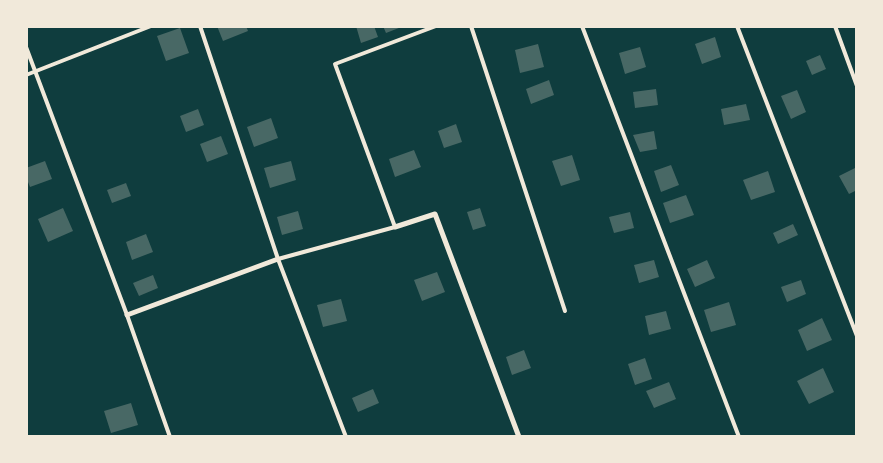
<!DOCTYPE html>
<html>
<head>
<meta charset="utf-8">
<style>
  body { margin:0 }
  #map { position:relative; width:883px; height:463px; overflow:hidden; background:#0f3d3e; font-family:Manrope,sans-serif }
  canvas { display:block }
  .frame { position:absolute; inset:0; border:28px solid #f1e9da; pointer-events:none }
</style>
</head>
<body>
<div id="map">
<canvas width="883" height="463"></canvas>
<div class="frame"></div>
</div>
<script>
const g = document.querySelector('canvas').getContext('2d');
g.lineJoin = 'round';
function fill(path, color) { g.fillStyle = color; g.fill(path, 'evenodd'); }
const toPath = rows => new Path2D(rows.map(r => 'M' + r).join(''));
function stroke(path, color, width, dash) { g.strokeStyle = color; g.lineWidth = width; g.lineCap = dash ? 'butt' : 'round'; g.setLineDash(dash || []); g.stroke(path); }
const building = toPath([
  [217,26,246,26,248,31,223,41],
  [356,26,374,26,378,37,361,43],
  [383,26,404,26,386,33],
  [180,28,189,53,166,61,157,36],
  [715,37,721,57,702,64,695,44],
  [538,44,544,67,520,73,515,50],
  [640,47,646,67,625,74,619,53],
  [820,55,826,69,812,75,806,61],
  [549,80,554,95,531,104,526,89],
  [656,89,658,105,635,108,633,92],
  [797,90,806,112,791,119,781,96],
  [746,104,750,120,724,125,721,109],
  [198,109,204,125,186,132,180,116],
  [271,118,278,138,254,147,247,127],
  [456,124,462,142,444,148,438,131],
  [654,131,657,149,640,152,633,135],
  [221,136,228,154,207,162,200,144],
  [414,150,421,167,395,177,389,159],
  [572,155,580,180,561,186,552,161],
  [45,161,52,179,30,187,26,177,26,168],
  [291,161,296,180,270,188,264,168],
  [671,165,679,185,661,192,654,171],
  [857,167,857,190,849,194,839,176],
  [768,171,775,192,751,200,743,180],
  [126,183,131,196,112,203,107,190],
  [686,195,694,215,670,223,663,203],
  [63,208,73,231,48,242,38,219],
  [480,208,486,226,473,230,467,212],
  [298,211,303,229,282,235,277,217],
  [630,212,634,228,614,233,609,217],
  [793,224,798,235,778,244,773,233],
  [146,234,153,252,132,260,126,242],
  [654,260,659,277,639,283,634,265],
  [707,260,715,278,695,287,687,269],
  [437,272,445,292,422,301,414,280],
  [153,275,158,288,139,296,133,283],
  [801,280,806,294,787,302,781,287],
  [341,299,347,321,323,327,317,305],
  [729,302,736,325,711,332,704,310],
  [666,311,671,329,649,335,645,316],
  [822,318,832,340,807,351,798,330],
  [524,350,531,368,512,375,506,357],
  [645,358,652,379,635,385,628,364],
  [823,368,834,392,809,404,797,381],
  [669,382,676,399,654,408,646,391],
  [373,389,379,403,358,412,352,398],
  [131,403,138,425,111,433,104,411]
]);
const service = toPath([
  [200,26,278,259,346,437],
  [471,26,565,311],
  [582,26,739,437],
  [737,26,857,336],
  [835,26,857,86],
  [26,47,127,315,170,437],
  [26,75,151,26],
  [278,259,395,227,335,64,436,26]
]);
const minor = toPath([
  [395,227,435,214,519,437],
  [127,315,278,259]
]);
fill(building, '#486865');
stroke(service, '#f1e9da', 4);
stroke(minor, '#f1e9da', 5);
</script>
</body>
</html>
